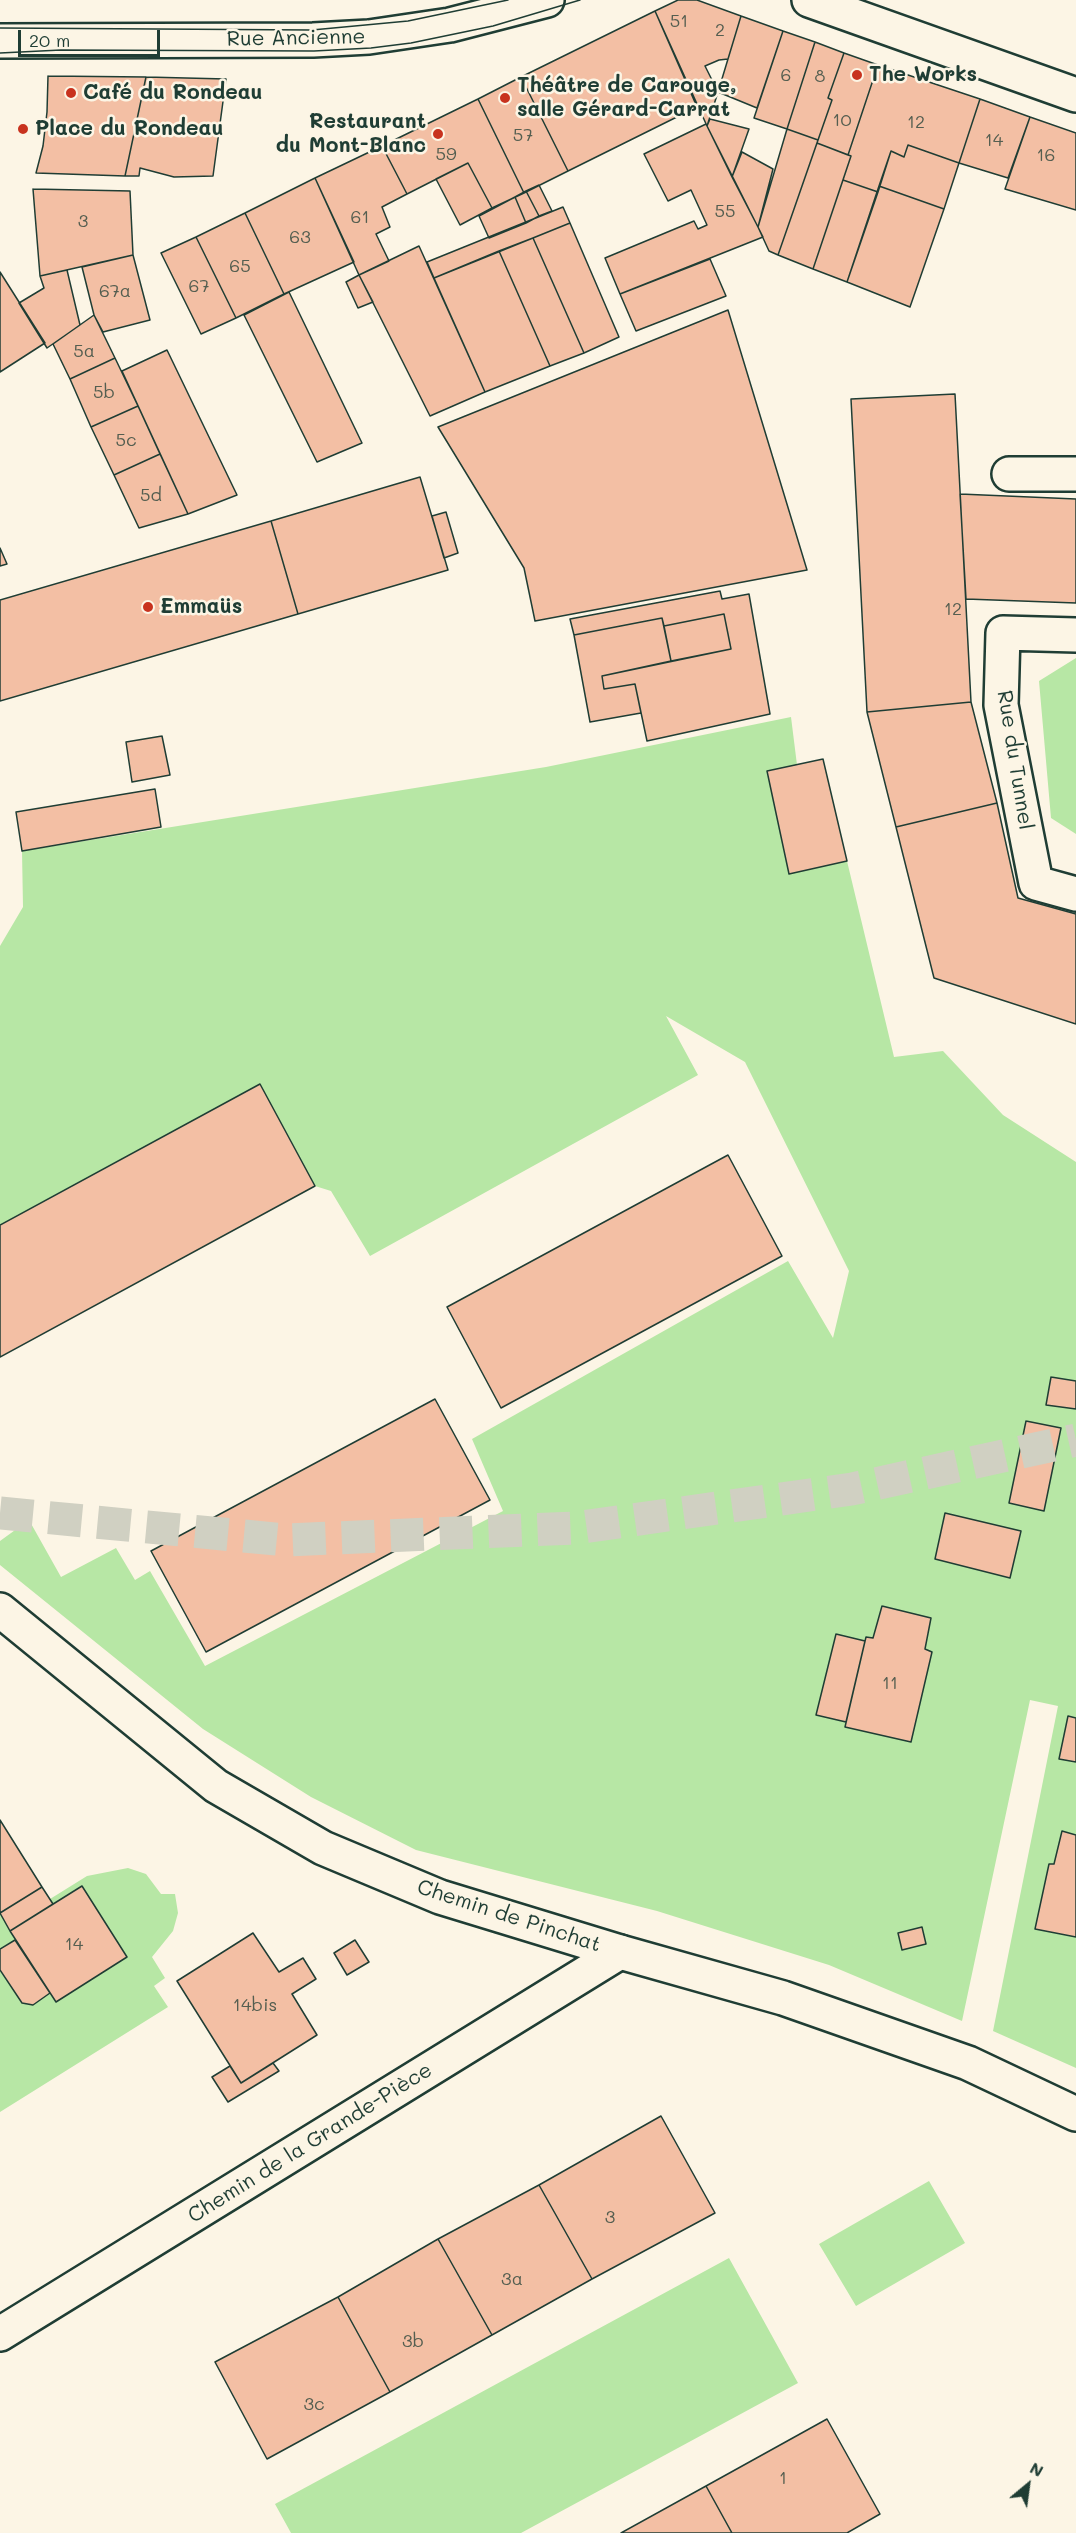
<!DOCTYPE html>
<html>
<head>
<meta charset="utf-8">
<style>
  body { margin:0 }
  #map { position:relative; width:1076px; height:2533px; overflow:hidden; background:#fcf5e5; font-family:Mali,sans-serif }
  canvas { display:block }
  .north { position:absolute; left:998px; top:2455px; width:60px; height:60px; -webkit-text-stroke:4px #fcf5e5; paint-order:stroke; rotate:29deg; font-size:16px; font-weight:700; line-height:24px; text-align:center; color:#1f3d34 }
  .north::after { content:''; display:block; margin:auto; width:21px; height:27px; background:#1f3d34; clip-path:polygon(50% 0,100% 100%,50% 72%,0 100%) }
  .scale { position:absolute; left:18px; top:30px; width:142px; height:27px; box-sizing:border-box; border:3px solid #1f3d34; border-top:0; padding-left:8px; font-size:18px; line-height:21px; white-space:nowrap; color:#1f3d34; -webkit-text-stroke:4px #fcf5e5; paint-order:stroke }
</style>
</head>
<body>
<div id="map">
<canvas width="1076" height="2533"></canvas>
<div class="north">N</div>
<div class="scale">20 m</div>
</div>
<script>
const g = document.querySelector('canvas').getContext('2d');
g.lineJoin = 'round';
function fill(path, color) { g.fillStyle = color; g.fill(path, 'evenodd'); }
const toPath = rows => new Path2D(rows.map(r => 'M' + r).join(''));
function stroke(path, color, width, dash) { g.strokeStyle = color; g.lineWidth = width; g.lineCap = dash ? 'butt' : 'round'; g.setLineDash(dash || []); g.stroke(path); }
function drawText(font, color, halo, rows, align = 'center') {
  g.font = font + ' Mali,sans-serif'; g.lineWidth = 5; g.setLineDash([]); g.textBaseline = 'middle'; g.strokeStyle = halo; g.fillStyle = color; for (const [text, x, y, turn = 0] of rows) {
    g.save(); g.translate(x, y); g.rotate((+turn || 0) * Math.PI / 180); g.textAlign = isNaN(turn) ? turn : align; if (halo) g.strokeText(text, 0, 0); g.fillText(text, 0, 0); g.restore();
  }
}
const green = toPath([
  [1076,658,1076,834,1051,818,1039,681],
  [791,717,797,765,767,771,789,874,847,861,894,1057,943,1051,1003,1115,1076,1162,1076,2068,993,2031,1058,1706,1030,1700,962,2021,829,1965,657,1911,416,1850,311,1797,203,1729,0,1565,0,1541,29,1520,61,1577,116,1548,135,1580,150,1571,205,1666,503,1511,472,1439,788,1261,833,1338,849,1271,745,1062,666,1016,698,1075,370,1256,331,1191,315,1186,260,1084,0,1225,0,946,23,907,22,851,546,767],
  [128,1868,146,1874,161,1894,175,1894,178,1913,173,1931,152,1957,165,1978,154,1986,168,2007,0,2112,0,1913,42,1887,50,1899,87,1876],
  [929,2181,965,2243,856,2306,819,2244],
  [729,2258,798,2383,521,2533,291,2533,275,2504]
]);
const building = toPath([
  [678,0,697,0,741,16,728,59,719,60,705,66,713,82,720,86,707,126,655,11,678,0],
  [655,11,697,107,568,171,521,77,655,11],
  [741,16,783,31,757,108,718,92,741,16],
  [783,31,815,42,787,129,754,118,783,31],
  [815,42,844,53,828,98,832,100,818,140,787,129,815,42],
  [844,53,878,65,848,155,817,143,832,100,828,98,844,53],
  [878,65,980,99,959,163,908,145,904,157,891,151,878,192,843,180,851,156,848,155,878,65],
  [48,76,146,77,125,176,36,173,43,146,47,112,48,76],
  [146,77,226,79,213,176,174,177,140,168,139,176,125,176,146,77],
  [521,77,568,171,524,193,478,99,521,77],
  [478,99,524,193,492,208,468,163,407,194,382,146,478,99],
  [980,99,1030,117,1008,178,959,163,980,99],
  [1030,117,1076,133,1076,210,1005,189,1030,117],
  [710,119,749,129,732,177,707,126,710,119],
  [706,124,763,237,620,294,605,258,694,221,698,229,707,225,691,190,668,201,644,154,706,124],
  [787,129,818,140,778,255,769,251,758,227,787,129],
  [817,143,851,156,813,269,778,255,817,143],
  [908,145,959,163,944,209,879,186,891,151,904,157,908,145],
  [382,146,407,194,382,207,390,227,376,234,389,261,359,275,315,178,382,146],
  [742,152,773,169,758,227,732,177,742,152],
  [468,163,492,208,460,225,436,179,468,163],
  [315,178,354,262,284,294,245,213,315,178],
  [843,180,878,192,847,282,813,269,843,180],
  [539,185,552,211,539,216,526,191,539,185],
  [879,186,944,209,910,307,847,282,879,186],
  [33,189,130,191,133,255,40,276,33,189],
  [526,191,539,216,526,223,515,197,526,191],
  [515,197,526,223,489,238,479,216,515,197],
  [563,207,570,223,434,278,427,262,563,207],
  [245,213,284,294,236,318,196,237,245,213],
  [570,223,619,337,584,353,533,238,570,223],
  [196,237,236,318,201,334,161,253,196,237],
  [533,238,584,353,550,366,499,251,533,238],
  [419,246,485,392,430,416,359,275,419,246],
  [499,251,550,366,485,392,434,278,499,251],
  [133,255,150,320,103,332,94,315,82,267,133,255],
  [710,259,726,296,636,331,620,294,710,259],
  [67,270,80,325,47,348,19,303,44,288,40,276,67,270],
  [0,272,45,343,0,372,0,272],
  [359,275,373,302,358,308,346,282,359,275],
  [289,292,362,443,317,462,244,315,289,292],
  [728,310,807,570,535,621,524,568,438,427,728,310],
  [94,315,115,358,70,379,53,344,94,315],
  [167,350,237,495,188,514,122,371,167,350],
  [115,358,138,406,91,427,70,379,115,358],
  [955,394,971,702,867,712,851,399,955,394],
  [138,406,160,454,114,475,91,427,138,406],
  [160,454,188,514,139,528,114,475,160,454],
  [420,477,448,570,298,614,271,521,420,477],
  [960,494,1076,499,1076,603,966,599,960,494],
  [446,512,458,553,444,558,432,516,446,512],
  [271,521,298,614,0,701,0,600,271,521],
  [0,548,7,564,0,566,0,548],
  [720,591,722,599,749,594,770,714,647,741,635,684,604,689,602,676,731,649,724,614,664,626,662,618,574,635,570,619,720,591],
  [724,614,731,649,671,661,664,626,724,614],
  [662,618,671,661,602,676,604,689,635,684,641,713,590,722,574,635,662,618],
  [971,702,997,803,896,827,867,712,971,702],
  [162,736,170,775,132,782,126,742,162,736],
  [823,759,847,861,789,874,767,771,823,759],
  [155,789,161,827,22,851,16,812,155,789],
  [997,803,1018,898,1076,914,1076,1024,934,978,896,827,997,803],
  [260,1084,315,1186,0,1357,0,1225,260,1084],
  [728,1155,782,1256,501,1408,447,1307,728,1155],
  [1051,1377,1076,1381,1076,1409,1046,1405,1051,1377],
  [435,1399,490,1500,206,1652,151,1551,435,1399],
  [1026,1421,1061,1428,1044,1511,1009,1503,1026,1421],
  [945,1513,1021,1531,1010,1578,935,1559,945,1513],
  [882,1606,931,1618,925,1649,932,1652,911,1742,845,1727,866,1637,873,1638,882,1606],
  [836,1634,865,1641,846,1722,816,1715,836,1634],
  [1068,1716,1076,1718,1076,1762,1059,1759,1068,1716],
  [0,1820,42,1887,0,1913,0,1820],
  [1062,1831,1076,1835,1076,1937,1035,1929,1049,1864,1054,1864,1062,1831],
  [82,1886,127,1957,56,2002,10,1931,82,1886],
  [42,1887,53,1904,10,1931,0,1913,42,1887],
  [922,1927,926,1944,902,1950,898,1933,922,1927],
  [253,1933,279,1972,303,1958,316,1979,292,1994,317,2035,241,2083,177,1981,253,1933],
  [15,1940,50,1993,33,2005,22,2003,0,1970,0,1949,15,1940],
  [355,1940,369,1962,347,1975,334,1953,355,1940],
  [273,2063,279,2071,228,2102,212,2077,230,2066,241,2083,273,2063],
  [661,2116,715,2213,592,2279,539,2185,661,2116],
  [539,2185,592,2279,492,2335,438,2239,539,2185],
  [438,2239,492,2335,390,2392,338,2297,438,2239],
  [338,2297,390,2392,267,2459,215,2362,338,2297],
  [827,2419,880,2514,847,2533,732,2533,706,2486,827,2419],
  [706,2486,732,2533,621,2533,706,2486]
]);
const primaryTunnel = toPath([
  [0,1513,286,1540,575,1528,852,1489,1076,1440]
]);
const street = toPath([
  [1009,474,1076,474],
  [1076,635,1003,633,1001,705,1036,883,1076,894],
  [0,2334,620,1952]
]);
const secondary = toPath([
  [809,0,1076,95],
  [0,41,313,40,369,37,450,25,547,0],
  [0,1610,216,1786,323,1848,440,1897,620,1952,783,1998,968,2063,1076,2114]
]);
const tram = toPath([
  [0,28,312,30,408,21,508,0],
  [0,53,61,50,314,51,371,48,411,43,493,26,580,0]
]);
const markers = [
  [857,75,6,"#c8321e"],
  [71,93,6,"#c8321e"],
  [505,98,6,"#c8321e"],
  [23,129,6,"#c8321e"],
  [438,134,6,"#c8321e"],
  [148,607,6,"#c8321e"]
];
const numberNames = [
  ["51",679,21],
  ["2",720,30],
  ["6",786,75],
  ["8",820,76],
  ["10",842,120],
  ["12",916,122],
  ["57",523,135],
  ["14",994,140],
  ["59",446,154],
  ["16",1046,155],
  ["55",725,211],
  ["61",360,217],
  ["3",83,221],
  ["63",300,237],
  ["65",240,266],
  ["67",199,286],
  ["67a",115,291],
  ["5a",84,351],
  ["5b",104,392],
  ["5c",126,440],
  ["5d",151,495],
  ["12",953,609],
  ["11",890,1683],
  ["14",74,1944],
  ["14bis",255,2005],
  ["3",610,2217],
  ["3a",512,2279],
  ["3b",413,2341],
  ["3c",314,2404],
  ["1",783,2478]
];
const streetNames = [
  ["Rue Ancienne",296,38,-1],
  ["Rue du Tunnel",1015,760,81],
  ["Chemin de Pinchat",509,1916,18],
  ["Chemin de la Grande-Pièce",310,2143,-32]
];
const poiNames = [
  ["The Works",869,75],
  ["Théâtre de Carouge,",517,86],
  ["salle Gérard-Carrat",517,110],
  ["Café du Rondeau",83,93],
  ["Restaurant",426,122,"right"],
  ["du Mont-Blanc",426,146,"right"],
  ["Place du Rondeau",35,129],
  ["Emmaüs",160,607]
];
fill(green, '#b7e7a5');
fill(building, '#f3bfa4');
stroke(building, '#1f3d34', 1.5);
stroke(primaryTunnel, '#d0d0c2', 33, [33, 16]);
stroke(street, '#1f3d34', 38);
stroke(secondary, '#1f3d34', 38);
stroke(street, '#fcf5e5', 33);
stroke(secondary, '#fcf5e5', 33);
stroke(tram, '#1f3d34', 1.5);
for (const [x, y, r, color] of markers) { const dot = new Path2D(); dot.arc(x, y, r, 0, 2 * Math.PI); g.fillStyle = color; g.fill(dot); stroke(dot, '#fcf5e5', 2); }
drawText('18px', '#545e50', null, numberNames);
drawText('21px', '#1f3d34', '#fcf5e5', streetNames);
drawText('bold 21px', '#1f3d34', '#fcf5e5', poiNames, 'left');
</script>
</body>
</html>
